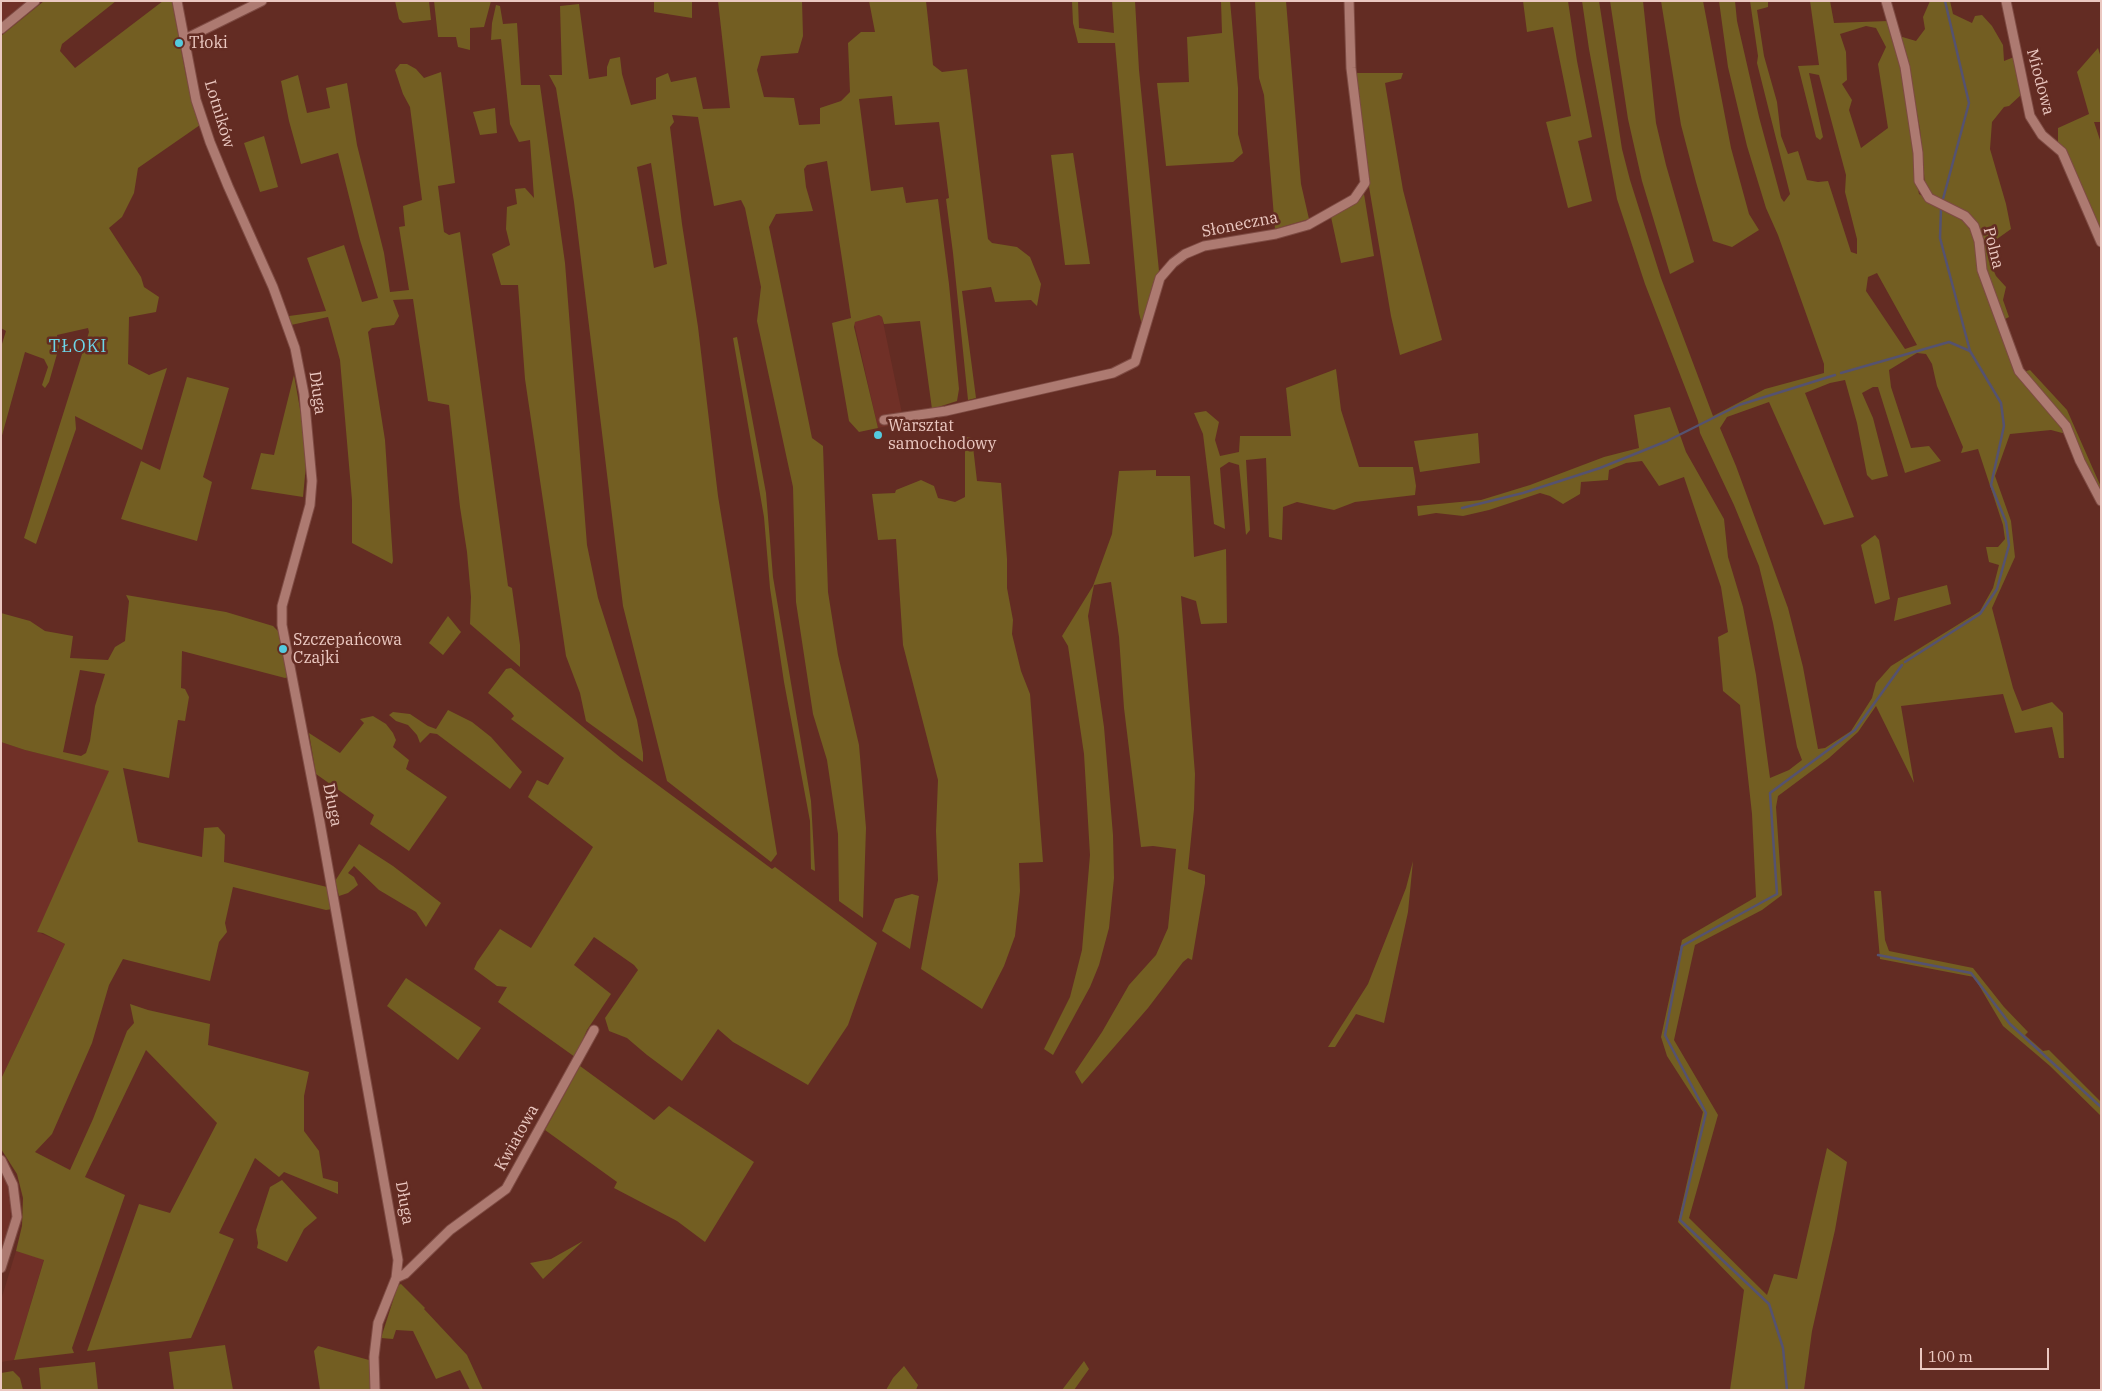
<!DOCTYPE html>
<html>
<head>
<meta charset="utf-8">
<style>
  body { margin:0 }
  #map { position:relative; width:2102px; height:1391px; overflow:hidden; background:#632c23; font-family:"IBM Plex Serif",serif }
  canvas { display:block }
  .frame { position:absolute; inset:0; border:2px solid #ebc8c1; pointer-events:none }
  .scale { position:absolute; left:1920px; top:1348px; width:129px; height:22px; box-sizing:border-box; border:2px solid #ebc8c1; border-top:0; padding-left:6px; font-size:15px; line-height:18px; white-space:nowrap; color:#ebc8c1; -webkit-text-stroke:4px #632c23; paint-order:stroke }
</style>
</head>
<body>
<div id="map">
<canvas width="2102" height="1391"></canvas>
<div class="frame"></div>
<div class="scale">100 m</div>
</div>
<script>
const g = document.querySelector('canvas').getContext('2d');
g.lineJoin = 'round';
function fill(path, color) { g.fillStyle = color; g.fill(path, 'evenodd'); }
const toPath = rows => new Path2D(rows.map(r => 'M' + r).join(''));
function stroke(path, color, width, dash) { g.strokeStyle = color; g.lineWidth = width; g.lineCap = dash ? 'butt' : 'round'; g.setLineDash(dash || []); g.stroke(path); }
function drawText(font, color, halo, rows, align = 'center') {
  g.font = font + ' "IBM Plex Serif",serif'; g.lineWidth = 5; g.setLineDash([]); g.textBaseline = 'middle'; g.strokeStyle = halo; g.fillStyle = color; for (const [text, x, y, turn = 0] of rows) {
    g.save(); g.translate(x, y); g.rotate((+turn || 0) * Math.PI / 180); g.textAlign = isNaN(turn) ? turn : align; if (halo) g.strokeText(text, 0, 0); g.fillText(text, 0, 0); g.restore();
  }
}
const built = toPath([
  [1,1,28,1,1,22],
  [879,315,882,317,904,423,878,428,854,322],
  [1,742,25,750,110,771,38,932,65,944,1,1079],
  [1,1169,8,1185,11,1206,10,1222,1,1253],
  [16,1251,44,1259,14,1360,1,1362,1,1300]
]);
const green = toPath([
  [44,1,116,1,62,44,60,51,75,68,163,1,172,1,186,76,200,125,138,168,134,193,122,217,109,228,141,277,144,287,159,297,156,312,129,317,128,364,149,375,167,368,142,450,75,416,76,429,36,544,24,538,89,332,88,328,57,335,59,347,49,382,45,388,42,385,48,367,44,359,25,352,1,439,1,347,6,331,1,328,1,36],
  [395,1,429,1,431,20,403,23,399,19],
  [434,1,491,1,484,27,470,28,470,50,458,47,456,37,438,37],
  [654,1,692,1,692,18,654,12],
  [718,1,802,1,803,36,798,53,761,56,757,70,764,97,794,98,799,125,820,124,820,108,841,101,850,92,848,43,861,32,875,32,869,1,926,1,933,65,942,72,967,69,988,239,992,243,1017,247,1030,257,1041,284,1037,306,1031,300,995,302,991,287,962,291,976,398,968,400,953,253,946,199,949,198,939,122,895,125,892,96,859,99,871,191,903,187,906,203,938,199,949,284,959,389,957,401,932,409,920,321,884,324,882,317,879,315,855,322,854,327,878,428,859,432,849,421,832,323,851,318,827,161,807,165,804,169,806,187,813,211,776,214,769,227,812,438,823,446,828,592,838,655,859,745,866,828,863,918,839,901,838,834,827,760,813,714,796,602,793,487,757,321,761,287,745,208,741,200,714,206,698,117,672,115,674,122,670,127,682,224,698,327,718,496,777,854,771,862,667,781,623,606,574,202,556,88,549,75,562,75,560,6,579,4,589,79,607,76,607,67,610,59,620,57,622,74,631,105,656,99,656,78,668,73,671,82,696,77,703,109,730,108],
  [651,163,667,264,654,268,637,167],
  [1072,1,1078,1,1079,28,1114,33,1112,1,1135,1,1139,70,1159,271,1154,281,1142,325,1139,313,1115,43,1078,43,1073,23],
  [1221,1,1230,1,1238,88,1238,134,1243,153,1233,162,1166,166,1157,83,1189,82,1187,37,1222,33],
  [1255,1,1286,1,1301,184,1309,219,1275,229,1264,95,1259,78],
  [1523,1,1568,1,1577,61,1592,137,1578,141,1592,201,1568,208,1546,122,1571,116,1553,27,1527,32],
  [1582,1,1599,1,1622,149,1630,180,1661,278,1713,416,1765,389,1824,373,1824,364,1778,235,1766,208,1747,146,1728,67,1719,1,1735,1,1737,21,1759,117,1781,198,1784,202,1790,194,1757,63,1758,56,1750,1,1768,1,1768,7,1757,10,1764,56,1777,102,1781,136,1788,154,1798,151,1807,180,1818,182,1828,181,1851,252,1857,254,1857,239,1845,192,1846,175,1819,75,1809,73,1823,137,1820,140,1816,137,1798,66,1819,65,1810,1,1830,1,1834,23,1888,21,1900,59,1915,154,1915,174,1919,194,1968,224,1975,241,1979,268,1990,306,2016,372,2066,434,2051,430,2010,434,1995,476,2011,521,2015,557,1992,608,2013,688,2022,711,2052,702,2063,713,2064,758,2059,758,2052,727,2015,733,2003,694,1901,706,1914,783,1876,706,1858,732,1829,758,1778,796,1776,807,1782,895,1762,910,1695,945,1674,1040,1718,1115,1689,1218,1767,1295,1774,1274,1797,1279,1827,1148,1847,1162,1835,1230,1812,1331,1804,1390,1730,1390,1744,1290,1678,1222,1703,1112,1667,1056,1661,1037,1682,940,1756,897,1752,814,1740,705,1723,691,1718,637,1728,632,1721,587,1684,477,1659,486,1642,461,1626,463,1609,470,1608,480,1581,482,1580,494,1563,504,1550,496,1540,493,1489,510,1463,516,1436,513,1418,516,1417,506,1481,500,1530,485,1604,457,1639,448,1634,415,1670,407,1686,452,1724,519,1728,557,1743,607,1756,675,1770,778,1789,770,1802,760,1797,747,1773,623,1759,566,1734,505,1700,433,1698,421,1645,284,1617,199,1589,49],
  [1866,26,1876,28,1886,47,1878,64,1888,128,1861,148,1849,110,1852,100,1842,84,1847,80,1846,52,1840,34],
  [1877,273,1917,345,1905,349,1866,291,1868,277],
  [1917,353,1926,354,1932,364,1937,386,1963,447,1961,453,1978,449,2003,525,2005,539,1998,547,1986,547,1989,562,1999,565,1993,588,1980,611,1891,666,1876,683,1872,698,1851,731,1825,748,1818,749,1803,667,1788,608,1736,466,1720,428,1727,417,1769,402,1824,525,1854,517,1805,393,1830,383,1845,380,1857,423,1867,475,1872,480,1888,476,1873,418,1862,393,1873,387,1878,387,1905,473,1941,461,1929,446,1911,448,1891,387,1889,370],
  [1610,1,1643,1,1656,123,1666,165,1694,262,1670,274,1642,181,1628,119],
  [1661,1,1703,1,1731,148,1749,214,1759,230,1732,247,1713,241,1696,182,1681,125],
  [1930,1,1950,1,1953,14,1972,23,1975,16,1982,15,1992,26,2003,45,2004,61,2014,57,2022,94,2009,106,2004,107,1992,122,1990,149,2006,204,2011,229,1997,239,1989,260,1996,276,2006,287,2003,300,2009,317,2003,320,1985,270,1980,231,1932,196,1925,185,1920,129,1909,74,1899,36,1916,41,1925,29,1923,17],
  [496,5,500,6,503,24,517,23,521,85,540,85,565,263,587,545,598,598,637,720,643,753,643,762,586,721,580,693,566,656,525,379,518,285,501,285,492,254,510,245,506,229,507,207,517,204,515,189,525,188,534,198,530,140,519,142,510,124,501,39,491,40,492,23],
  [2098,48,2101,58,2101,122,2094,122,2101,143,2101,234,2067,157,2058,142,2058,128,2089,114,2077,72],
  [400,64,407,64,416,69,424,78,441,72,455,183,438,186,444,232,449,235,460,232,508,586,512,588,520,645,520,667,470,624,471,597,467,552,460,507,449,405,428,401,413,299,393,300,399,316,394,325,372,328,368,332,385,440,393,561,392,564,352,543,352,500,340,360,328,317,291,325,289,316,326,311,307,258,344,245,362,302,378,298,360,240,338,153,301,164,289,121,281,81,298,75,307,113,330,108,326,88,347,83,357,145,384,253,390,292,409,290,399,227,405,226,403,206,422,200,410,107,403,94,395,70],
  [1355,73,1403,73,1401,79,1385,83,1403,190,1442,340,1400,355,1391,316,1368,181],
  [495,108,497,133,480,135,473,112],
  [264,136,278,187,260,192,244,143],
  [1073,153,1090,264,1065,265,1051,155],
  [1364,194,1374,256,1341,263,1331,217,1356,203],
  [737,337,766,493,773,577,811,801,815,871,811,869,810,821,784,682,770,588,764,517,733,338],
  [1336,369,1341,410,1359,467,1413,467,1416,486,1415,495,1355,502,1334,510,1297,502,1283,507,1282,540,1269,537,1266,458,1246,460,1250,530,1246,535,1239,465,1229,462,1220,468,1225,529,1214,524,1203,434,1194,413,1206,411,1219,422,1215,440,1220,456,1239,452,1240,436,1291,436,1286,388],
  [2030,370,2067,410,2101,487,2101,495,2076,441,2023,372],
  [294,375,303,426,306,465,303,497,251,489,261,453,274,455],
  [187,377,229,388,203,477,212,482,197,541,121,519,141,461,160,470],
  [1478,433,1480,463,1420,472,1414,441],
  [965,437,972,438,977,481,1001,483,1007,559,1007,588,1013,620,1012,634,1021,671,1030,694,1043,862,1019,863,1020,891,1015,936,1004,966,982,1009,921,969,938,880,936,831,938,780,903,645,896,539,878,540,872,494,895,493,896,490,921,480,934,486,938,498,955,502,965,497],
  [1156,470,1156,476,1190,476,1194,557,1226,549,1227,623,1201,624,1196,601,1181,596,1195,774,1194,809,1188,869,1205,875,1205,883,1192,960,1188,958,1183,962,1148,1008,1082,1084,1075,1072,1102,1032,1129,985,1156,955,1168,928,1176,849,1153,846,1141,847,1124,708,1119,637,1111,582,1094,585,1088,616,1104,727,1113,835,1114,878,1109,928,1099,965,1090,987,1053,1055,1044,1049,1070,997,1082,950,1090,855,1084,754,1068,646,1062,636,1093,586,1112,534,1119,471],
  [1875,535,1879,540,1890,599,1875,604,1861,545],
  [1947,585,1951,604,1894,621,1898,598],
  [126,595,226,612,273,626,279,632,289,677,285,678,182,651,181,688,185,689,189,697,185,721,178,720,169,778,123,768,138,842,202,857,204,828,218,827,225,835,224,862,327,887,332,909,326,910,233,887,225,923,227,932,219,942,210,981,123,959,109,985,92,1043,52,1134,35,1152,70,1170,93,1119,127,1031,134,1023,130,1004,148,1010,210,1024,208,1045,309,1072,304,1096,304,1131,319,1151,323,1178,338,1182,338,1194,284,1172,279,1177,255,1158,219,1233,234,1239,191,1338,87,1351,139,1204,170,1213,217,1123,146,1050,85,1177,125,1195,72,1348,74,1353,14,1360,44,1260,16,1251,22,1226,23,1198,17,1174,1,1149,1,1079,65,944,43,933,37,932,109,771,25,750,1,742,1,613,30,621,45,631,73,636,70,658,108,660,115,647,125,641,129,601],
  [80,670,105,674,95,706,90,741,86,753,81,756,63,752],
  [448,616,461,632,443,655,429,643],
  [511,668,621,758,772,869,775,867,877,943,848,1025,808,1085,733,1042,718,1029,682,1081,647,1055,627,1038,609,1031,605,1018,638,970,634,965,594,937,574,965,611,994,587,1030,575,1057,498,1002,507,987,497,986,474,969,477,962,500,929,531,948,593,847,528,797,537,780,548,785,564,758,511,719,514,716,511,712,488,693,506,669],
  [448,710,472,722,491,737,522,772,510,789,437,734,430,733,420,743,417,735,408,725,396,721,389,715,393,712,410,714,428,726,436,729],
  [373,716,386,724,393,733,396,740,393,747,409,760,406,769,447,797,409,851,370,824,374,815,316,774,309,733,340,753,364,723,360,719],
  [359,844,393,866,441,903,426,927,416,912,379,890,354,866,348,873,354,877,358,885,348,893,339,896,335,881],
  [1413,861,1408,912,1384,1023,1356,1014,1335,1047,1328,1047,1368,984,1406,888],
  [1874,891,1881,891,1885,940,1889,951,1973,968,2004,1007,2028,1032,2025,1035,2043,1051,2049,1050,2101,1102,2101,1116,2050,1066,2003,1026,1974,977,1880,959],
  [912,894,919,896,910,949,882,931,895,899],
  [406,978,481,1028,458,1060,387,1006],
  [580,1066,654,1120,669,1106,754,1162,705,1242,677,1221,614,1188,617,1182,545,1130],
  [282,1180,317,1218,304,1229,287,1262,257,1248,258,1243,256,1230,270,1187],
  [583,1241,543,1279,530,1263,551,1259],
  [401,1284,425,1308,424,1309,467,1355,483,1390,470,1390,460,1370,436,1379,413,1331,396,1330,393,1339,381,1338,398,1285],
  [225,1345,233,1390,174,1390,169,1352],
  [318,1346,369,1360,372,1390,320,1390,314,1351],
  [1084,1361,1089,1369,1074,1390,1062,1390],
  [95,1362,98,1390,41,1390,39,1368],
  [904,1366,918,1385,916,1390,886,1390,893,1378],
  [13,1371,20,1378,23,1390,1,1390,1,1373]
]);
const stream = toPath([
  [1943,199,1969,103,1945,1],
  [1841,373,1949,342,1970,351],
  [1462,508,1523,493,1600,468,1667,441,1739,405,1835,375],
  [1905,662,1980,614,1997,589,2009,545,2006,522,1991,485,2004,426,2001,403,1970,351,1940,238,1941,209],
  [1878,955,1971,973,2010,1024,2101,1107],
  [1787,1390,1783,1348,1769,1304,1680,1220,1706,1113,1665,1035,1682,946,1777,894,1770,793,1855,730,1902,665]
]);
const minor = toPath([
  [177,1,196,100,210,142,228,186,273,287,295,348,304,394,312,481,310,505,282,606,282,625,319,817,398,1260,396,1278,378,1323,374,1357,375,1390],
  [1886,1,1905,67,1918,153,1919,181,1929,198,1965,216,1974,226,1979,241,1982,270,2019,371,2066,426,2080,461,2101,501],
  [2006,1,2030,116,2042,135,2062,152,2101,242],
  [1,29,35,1],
  [185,39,262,1],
  [884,420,946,411,1113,373,1135,362,1160,278,1173,263,1185,254,1204,246,1276,234,1308,225,1354,199,1365,183,1351,68,1349,1],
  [1,1160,13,1185,17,1217,1,1268],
  [396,1278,405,1274,450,1230,506,1189,594,1030]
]);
const markers = [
  [179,43,5,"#54cade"],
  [878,435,5,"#54cade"],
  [283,649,5,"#54cade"]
];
const poiNames = [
  ["Tłoki",189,43],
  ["Warsztat",888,426],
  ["samochodowy",888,444],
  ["Szczepańcowa",293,640],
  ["Czajki",293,658]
];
const streetNames = [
  ["Miodowa",2040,82,75],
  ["Lotników",219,114,73],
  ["Słoneczna",1240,225,-11],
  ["Polna",1993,248,76],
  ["Długa",317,393,82],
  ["Długa",332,805,79],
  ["Kwiatowa",517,1138,-61],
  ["Długa",404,1203,80]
];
const neighbourhoodNames = [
  ["TŁOKI",78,347]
];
fill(built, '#703027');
fill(green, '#735e22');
stroke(stream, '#555270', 2.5);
stroke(minor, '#7e4b43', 11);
stroke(minor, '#ad7a71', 9);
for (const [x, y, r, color] of markers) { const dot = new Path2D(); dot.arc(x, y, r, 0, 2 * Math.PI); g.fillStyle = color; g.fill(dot); stroke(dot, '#632c23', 2); }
drawText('16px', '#ebc8c1', '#632c23', poiNames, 'left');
drawText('16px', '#ebc8c1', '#632c23', streetNames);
g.letterSpacing = '1px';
drawText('18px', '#6dd6e8', '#632c23', neighbourhoodNames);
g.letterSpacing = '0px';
</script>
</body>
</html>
